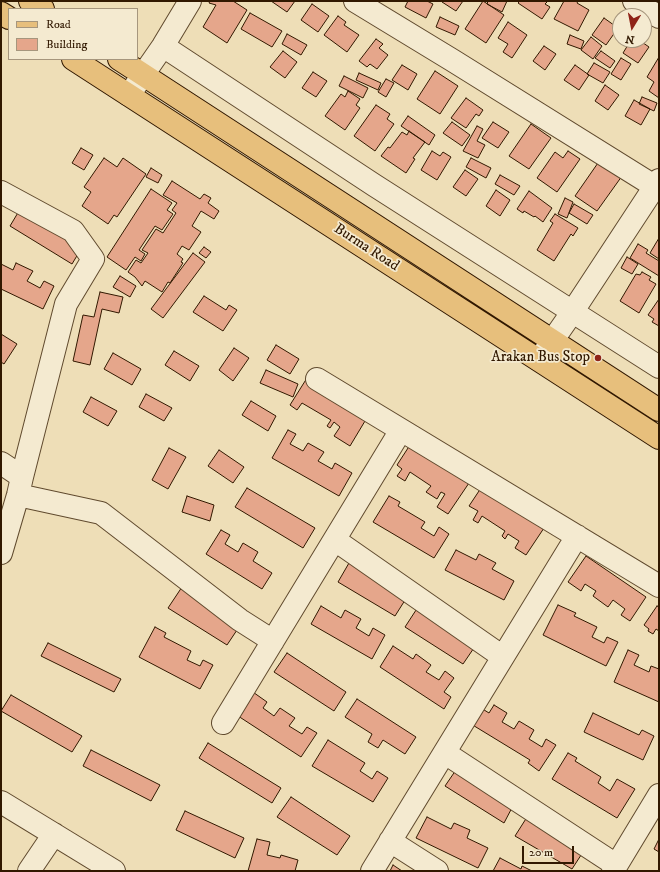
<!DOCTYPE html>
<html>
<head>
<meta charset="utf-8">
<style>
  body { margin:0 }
  #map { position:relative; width:660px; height:872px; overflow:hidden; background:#eedeb7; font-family:"IM FELL DW Pica",serif }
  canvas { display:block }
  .frame { position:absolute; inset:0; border:2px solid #311800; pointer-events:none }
  .legend { position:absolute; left:8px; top:8px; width:130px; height:52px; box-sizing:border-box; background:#f4ead0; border:1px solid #a6967d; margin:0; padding:5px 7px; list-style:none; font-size:12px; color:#311800 }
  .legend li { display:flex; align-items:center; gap:8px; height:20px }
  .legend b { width:20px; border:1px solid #a6967d }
  .north { position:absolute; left:612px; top:8px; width:40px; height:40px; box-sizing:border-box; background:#f4ead0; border:1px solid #a6967d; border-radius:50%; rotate:190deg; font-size:11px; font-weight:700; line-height:16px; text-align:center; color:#311800 }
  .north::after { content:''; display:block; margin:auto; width:14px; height:18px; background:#8f2418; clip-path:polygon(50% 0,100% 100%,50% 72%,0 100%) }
  .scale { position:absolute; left:522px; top:846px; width:52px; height:18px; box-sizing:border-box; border:2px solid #311800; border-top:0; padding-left:5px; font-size:12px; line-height:14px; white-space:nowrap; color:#311800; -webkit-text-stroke:3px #f4ead0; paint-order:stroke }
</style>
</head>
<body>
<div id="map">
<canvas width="660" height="872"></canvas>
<div class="frame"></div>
<ul class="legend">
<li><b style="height:5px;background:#e7bf7c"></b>Road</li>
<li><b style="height:11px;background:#e5a68b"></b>Building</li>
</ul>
<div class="north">N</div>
<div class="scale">20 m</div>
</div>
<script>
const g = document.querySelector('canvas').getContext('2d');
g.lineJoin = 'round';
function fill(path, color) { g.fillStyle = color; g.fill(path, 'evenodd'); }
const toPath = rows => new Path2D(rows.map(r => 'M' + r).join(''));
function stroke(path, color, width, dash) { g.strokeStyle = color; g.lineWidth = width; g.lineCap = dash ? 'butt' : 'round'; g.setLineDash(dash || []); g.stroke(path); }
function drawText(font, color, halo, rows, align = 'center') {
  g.font = font + ' "IM FELL DW Pica",serif'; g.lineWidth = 3.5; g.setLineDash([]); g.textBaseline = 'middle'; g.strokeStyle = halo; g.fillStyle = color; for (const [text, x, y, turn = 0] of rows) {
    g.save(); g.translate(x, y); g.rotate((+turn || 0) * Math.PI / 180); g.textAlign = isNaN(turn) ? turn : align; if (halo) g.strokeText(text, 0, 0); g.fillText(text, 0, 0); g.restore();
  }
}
const building = toPath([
  [210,1,233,1,247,10,227,43,203,27,216,5,209,3,210,1],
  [271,1,295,1,287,12,271,1],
  [408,1,427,1,433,4,426,18,405,7,408,1],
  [443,1,463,1,456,11,442,2,443,1],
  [483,1,504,15,486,43,465,29,483,1],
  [488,1,507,1,502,12,487,4,488,1],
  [520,1,548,1,545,4,550,7,542,19,518,3,520,1],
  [564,1,578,1,577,3,589,10,578,31,554,19,564,1],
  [312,4,329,16,318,32,301,20,312,4],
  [250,13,282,31,272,47,241,29,250,13],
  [338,16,346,22,344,25,359,35,347,52,324,35,338,16],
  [440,17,459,26,455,35,436,27,440,17],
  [604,18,618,28,606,45,592,35,604,18],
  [508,22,527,35,512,58,503,52,508,44,498,38,508,22],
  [287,34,307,45,301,55,282,44,287,34],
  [570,35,584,41,581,49,567,44,570,35],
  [591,37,602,46,593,59,581,50,591,37],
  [376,39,383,44,379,48,388,55,377,69,370,64,367,67,359,61,376,39],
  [631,40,639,40,649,47,638,63,623,53,631,40],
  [544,46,556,54,545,70,533,61,544,46],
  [283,51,297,62,285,78,270,67,283,51],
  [601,51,615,61,610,68,595,58,601,51],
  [659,57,659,98,649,91,654,82,647,77,659,57],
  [621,58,631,64,621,80,611,74,621,58],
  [594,63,610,72,603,83,587,74,594,63],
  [402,65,417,74,408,90,392,80,402,65],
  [575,65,589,75,579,90,564,80,575,65],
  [435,71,458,86,440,114,417,99,435,71],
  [313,72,327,81,316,97,302,88,313,72],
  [359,73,381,83,378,90,356,80,359,73],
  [344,76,368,88,363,98,339,86,344,76],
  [386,79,394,83,386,97,378,92,386,79],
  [605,85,619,95,608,110,595,101,605,85],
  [348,91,360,99,356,105,360,108,345,130,325,116,341,94,345,97,348,91],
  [642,97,657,103,654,111,639,104,642,97],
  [466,98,483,110,479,116,476,114,466,128,451,118,466,98],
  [634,100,650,109,641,125,625,116,634,100],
  [376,105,390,114,387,119,394,124,375,151,354,136,376,105],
  [408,116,435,135,429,145,401,126,408,116],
  [452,122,470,135,462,146,443,133,452,122],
  [493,122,509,132,498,148,482,138,493,122],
  [531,124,551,138,529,169,509,156,531,124],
  [477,126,483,129,477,141,485,145,478,158,463,151,477,126],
  [409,131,425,142,413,158,415,159,406,173,381,156,388,147,390,148,402,132,407,135,409,131],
  [81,148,93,155,84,170,72,163,81,148],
  [432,151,440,156,443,152,451,157,437,180,421,170,432,151],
  [568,151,580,159,557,192,537,178,555,152,563,158,568,151],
  [104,158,117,167,123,158,146,174,117,217,114,215,108,224,82,206,91,192,84,187,104,158],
  [471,158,491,168,486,178,466,167,471,158],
  [600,160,622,176,597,211,575,196,600,160],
  [151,168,162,175,158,183,146,177,151,168],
  [465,170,478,179,466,196,453,187,465,170],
  [500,175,520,186,514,195,495,184,500,175],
  [172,181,200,199,204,194,211,198,208,203,219,211,214,219,201,211,192,226,201,232,189,250,182,246,177,254,183,259,181,262,183,263,170,283,168,282,162,292,145,281,142,286,135,277,128,272,136,260,141,263,148,253,142,250,156,229,163,233,176,213,172,210,177,203,163,195,172,181],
  [151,189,172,203,167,210,173,214,162,230,155,226,139,250,145,254,141,261,135,257,126,270,107,257,151,189],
  [496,190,510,200,500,216,486,206,496,190],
  [529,191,552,208,543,222,535,216,534,217,524,211,523,213,517,209,529,191],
  [565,198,573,202,567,218,558,214,565,198],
  [574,204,593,215,587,224,569,213,574,204],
  [22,206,84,244,72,264,10,226,22,206],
  [555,214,578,228,573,236,571,234,554,261,537,250,553,223,550,221,555,214],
  [659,238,659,259,650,253,659,238],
  [638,244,648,250,646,253,659,261,659,276,630,258,638,244],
  [204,247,211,252,206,258,199,253,204,247],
  [193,253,205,262,163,318,151,309,193,253],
  [627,257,638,264,632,274,621,268,627,257],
  [16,263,33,271,27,281,40,288,44,281,54,286,43,309,1,289,1,264,13,270,16,263],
  [642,272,651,277,649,280,656,284,639,313,620,301,636,274,640,275,642,272],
  [120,276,136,286,130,297,113,287,120,276],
  [100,292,123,297,119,313,102,309,90,365,73,361,83,315,94,317,100,292],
  [204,296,226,310,229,305,237,310,223,331,193,312,204,296],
  [659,299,659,326,652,322,654,319,648,315,659,299],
  [1,334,17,344,4,364,1,362,1,334],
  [276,345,299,359,290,374,267,360,276,345],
  [234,348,249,358,233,381,219,370,234,348],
  [174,351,199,366,190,381,165,365,174,351],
  [113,353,141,369,132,385,104,369,113,353],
  [266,370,298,384,293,397,260,383,266,370],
  [307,378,368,416,350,446,334,436,340,427,334,422,330,428,327,426,331,420,302,403,297,410,290,405,307,378],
  [146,394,172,408,164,421,139,407,146,394],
  [91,397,117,411,108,426,83,412,91,397],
  [251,401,276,416,268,431,242,415,251,401],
  [288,430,296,434,290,444,303,451,308,443,324,452,318,461,332,469,335,463,352,473,339,496,272,458,288,430],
  [410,445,469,483,448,514,437,507,445,494,441,492,437,499,426,492,431,486,410,472,405,481,397,476,402,469,397,465,410,445],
  [169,448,186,457,168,489,152,480,169,448],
  [219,450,244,467,233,483,208,466,219,450],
  [247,488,315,528,303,548,235,507,247,488],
  [481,488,544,528,526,555,515,548,519,541,508,534,505,539,502,536,505,531,482,516,478,523,473,520,478,511,469,506,481,488],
  [187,496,214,505,210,521,182,512,187,496],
  [389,496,400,502,398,506,425,522,421,528,434,536,439,527,449,534,434,558,373,522,389,496],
  [221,530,230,535,225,544,238,552,243,543,258,552,253,561,272,573,262,589,206,554,221,530],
  [456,550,476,560,479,554,496,563,492,569,514,581,504,600,445,570,456,550],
  [586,556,646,597,630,621,621,615,625,609,613,600,608,607,593,596,596,591,585,584,581,591,568,582,586,556],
  [349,563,407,597,395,616,338,582,349,563],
  [182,587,241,624,227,645,168,608,182,587],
  [420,604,478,642,463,664,405,627,420,604],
  [558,605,576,613,574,616,597,627,592,637,604,643,607,637,618,642,606,666,543,635,558,605],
  [321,606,341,618,345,610,361,619,356,628,369,636,373,628,385,635,372,659,311,624,321,606],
  [657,606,659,607,659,631,656,629,653,634,648,631,649,629,644,625,657,606],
  [155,627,166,633,164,637,191,651,187,660,200,666,203,660,213,665,200,689,139,657,155,627],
  [48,643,121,679,114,692,41,656,48,643],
  [393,646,413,659,416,654,431,665,426,672,439,680,445,671,454,678,444,692,451,697,444,709,380,667,393,646],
  [628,650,639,655,634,665,649,672,651,666,659,669,659,702,614,682,628,650],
  [287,653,346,692,334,711,274,672,287,653],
  [250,690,267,702,263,708,274,716,280,708,295,718,289,726,302,734,307,727,317,733,301,757,235,714,250,690],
  [11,695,82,736,72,752,1,711,11,695],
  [357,699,416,737,405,754,383,740,378,748,368,742,372,734,345,717,357,699],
  [494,705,507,713,502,722,514,729,519,721,534,730,529,739,542,747,546,739,556,745,539,771,528,763,530,760,471,724,481,708,489,713,494,705],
  [593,713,639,735,642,730,654,736,643,760,584,732,593,713],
  [328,740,365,763,360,771,372,779,377,771,388,778,373,802,312,766,328,740],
  [208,743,281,788,272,803,199,758,208,743],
  [91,750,160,785,151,801,83,766,91,750],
  [568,753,577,758,575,761,601,777,598,783,610,791,617,779,635,789,617,818,552,779,568,753],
  [458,767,515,802,504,823,445,786,458,767],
  [291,797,350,836,337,855,277,817,291,797],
  [185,811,244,838,235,858,176,830,185,811],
  [529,814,585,849,572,869,515,836,529,814],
  [427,817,451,829,454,823,470,830,467,838,488,848,478,868,416,838,427,817],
  [257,839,270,842,267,855,280,858,281,855,298,860,295,871,248,871,257,839],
  [659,839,659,852,654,849,659,839],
  [500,858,521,869,522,866,532,871,493,871,500,858],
  [393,865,402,871,390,871,393,865]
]);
const minor = toPath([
  [355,1,452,60,659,189],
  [634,1,659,17],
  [163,46,374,185,659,367],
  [129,95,163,46,190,1],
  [1,192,73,231,93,259,66,304,22,477,18,495,1,553],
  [539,360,573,311,659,180],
  [317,379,659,586],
  [1,463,22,477],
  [18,495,101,513,240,620,273,641],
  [335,540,503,657],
  [223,723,401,430],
  [445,753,616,865],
  [1,802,114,871],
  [390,841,437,871],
  [29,871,54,834],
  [372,871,577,536],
  [613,871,659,795]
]);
const major = toPath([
  [30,1,43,9],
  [1,13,9,18],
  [73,59,659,438],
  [119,59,659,410]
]);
const markers = [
  [598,358,4,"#8f2418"]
];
const streetNames = [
  ["Burma Road",366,248,33]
];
const poiNames = [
  ["Arakan Bus Stop",590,358]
];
fill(building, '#e5a68b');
stroke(building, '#311800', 1);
stroke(minor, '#604a2e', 24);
stroke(major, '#311800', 24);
stroke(minor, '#f4ead0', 22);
stroke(major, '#e7bf7c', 22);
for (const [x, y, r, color] of markers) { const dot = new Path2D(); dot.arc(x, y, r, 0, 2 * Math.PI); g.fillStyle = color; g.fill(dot); stroke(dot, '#f4ead0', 1.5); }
drawText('15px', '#311800', '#f4ead0', streetNames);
drawText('15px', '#311800', '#f4ead0', poiNames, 'right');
</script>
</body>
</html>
